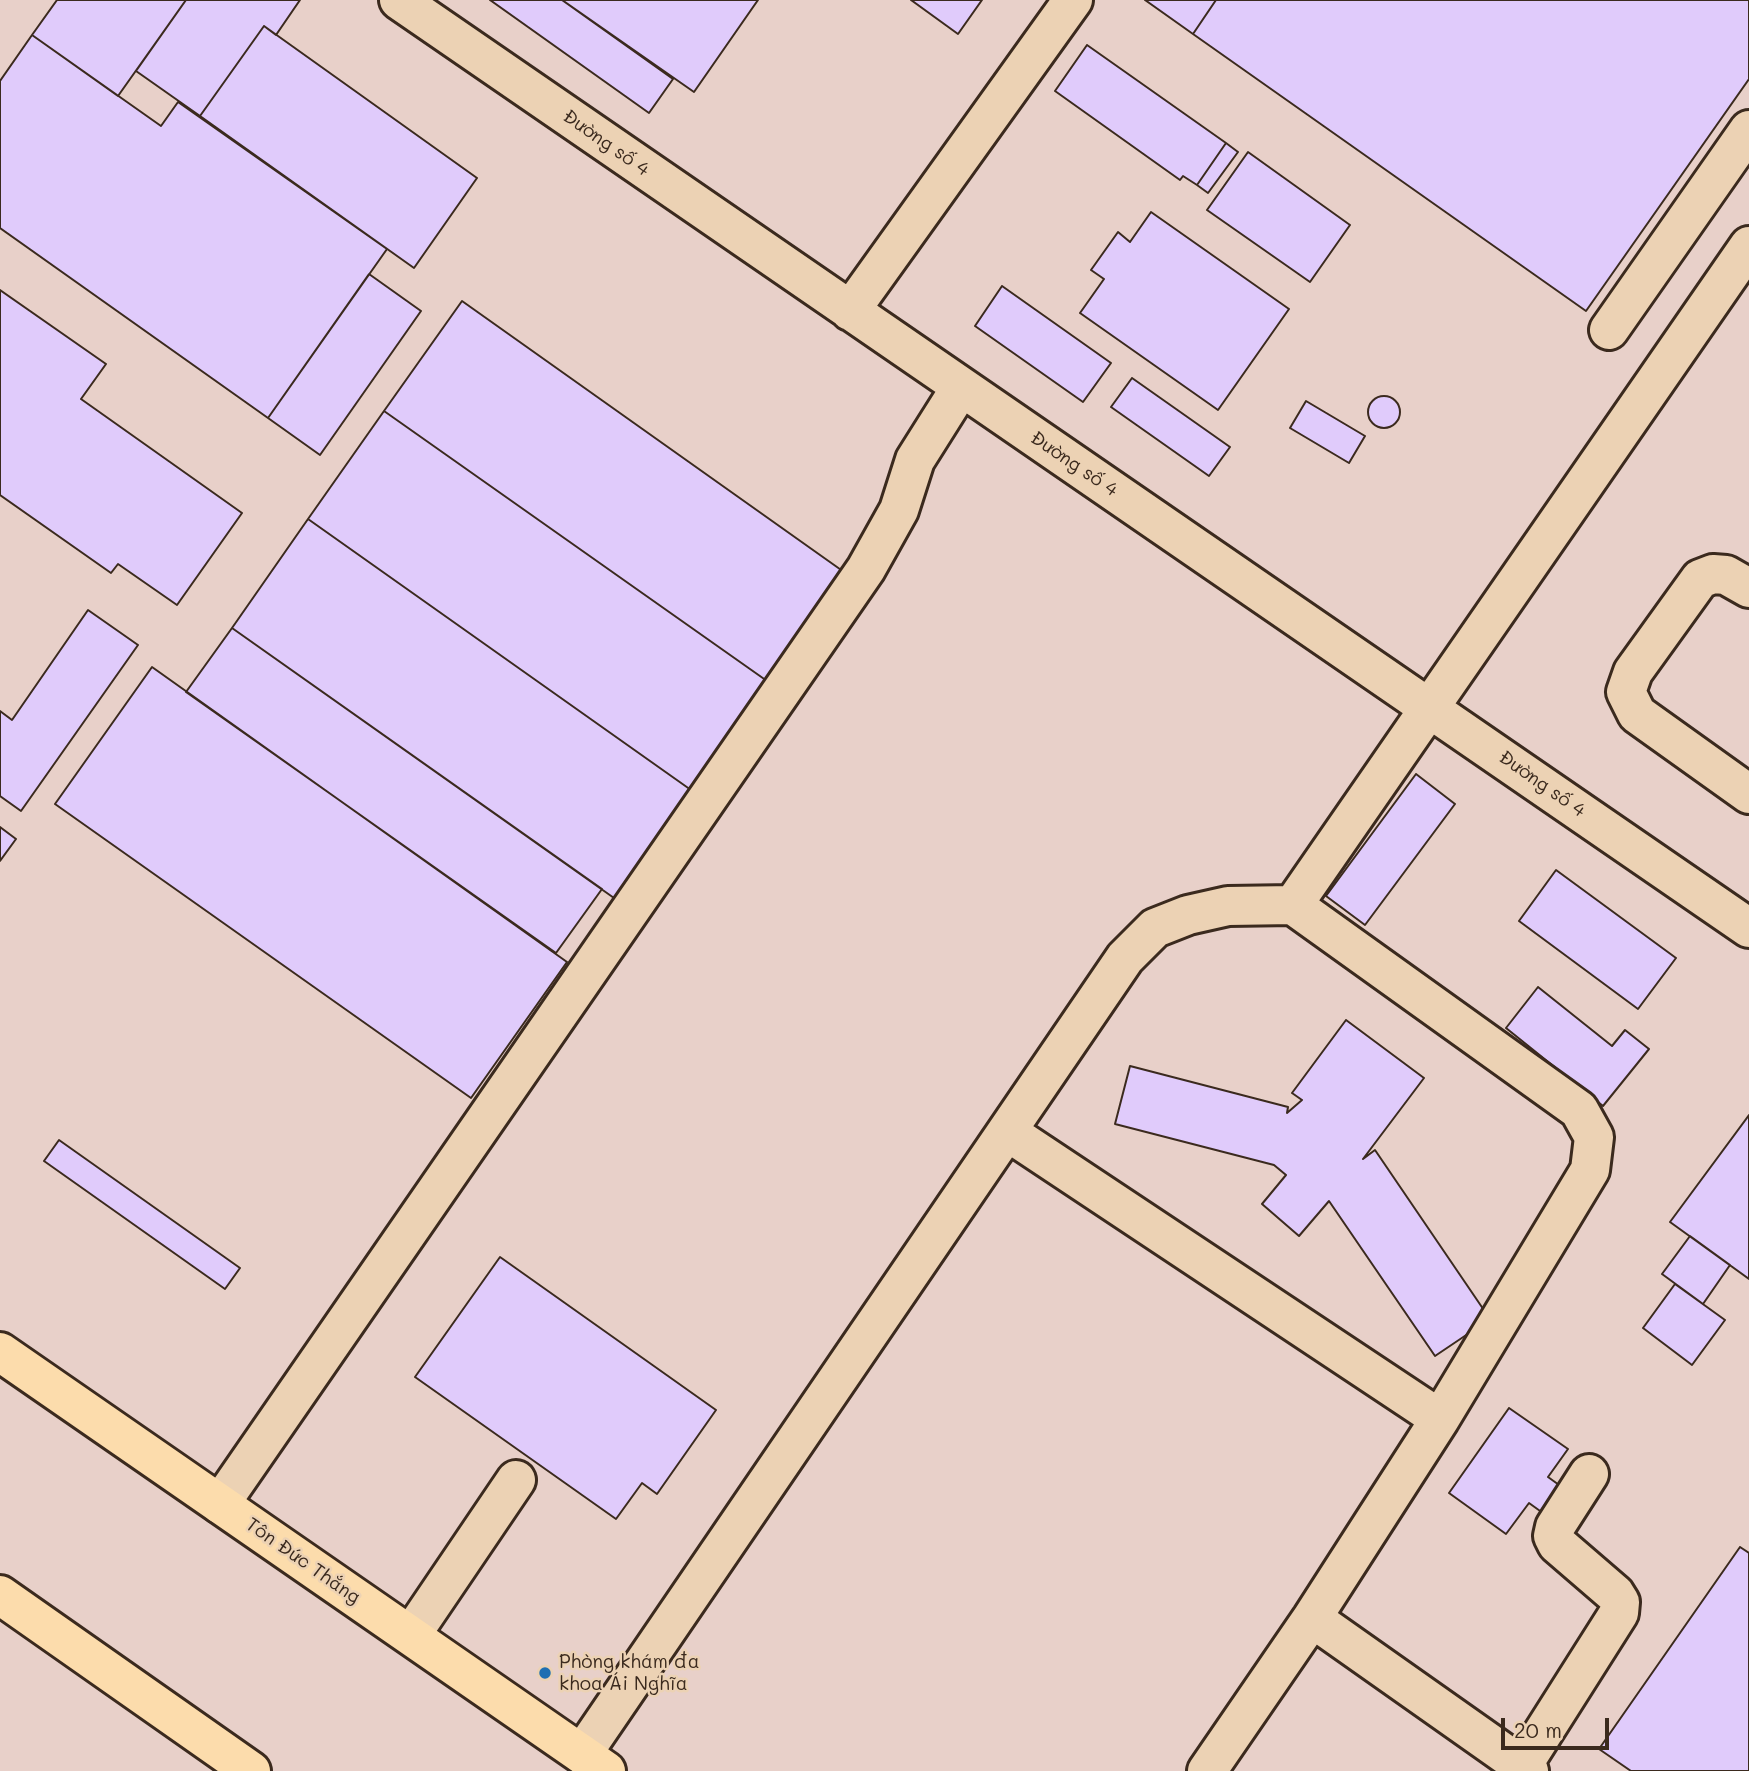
<!DOCTYPE html>
<html>
<head>
<meta charset="utf-8">
<style>
  body { margin:0 }
  #map { position:relative; width:1749px; height:1771px; overflow:hidden; background:#ecd2b4; font-family:Mali,sans-serif }
  canvas { display:block }
  .scale { position:absolute; left:1501px; top:1718px; width:108px; height:32px; box-sizing:border-box; border:4px solid #3b2a1e; border-top:0; padding-left:9px; font-size:21px; line-height:24px; white-space:nowrap; color:#3b2a1e; -webkit-text-stroke:5px #ecd2b4; paint-order:stroke }
</style>
</head>
<body>
<div id="map">
<canvas width="1749" height="1771"></canvas>
<div class="scale">20 m</div>
</div>
<script>
const g = document.querySelector('canvas').getContext('2d');
g.lineJoin = 'round';
function fill(path, color) { g.fillStyle = color; g.fill(path, 'evenodd'); }
const toPath = rows => new Path2D(rows.map(r => 'M' + r).join(''));
function stroke(path, color, width, dash) { g.strokeStyle = color; g.lineWidth = width; g.lineCap = dash ? 'butt' : 'round'; g.setLineDash(dash || []); g.stroke(path); }
function drawText(font, color, halo, rows, align = 'center') {
  g.font = font + ' Mali,sans-serif'; g.lineWidth = 5; g.setLineDash([]); g.textBaseline = 'middle'; g.strokeStyle = halo; g.fillStyle = color; for (const [text, x, y, turn = 0] of rows) {
    g.save(); g.translate(x, y); g.rotate((+turn || 0) * Math.PI / 180); g.textAlign = isNaN(turn) ? turn : align; if (halo) g.strokeText(text, 0, 0); g.fillText(text, 0, 0); g.restore();
  }
}
const built = toPath([
  [0,0,1749,0,1749,1771,0,1771]
]);
const building = toPath([
  [57,0,186,0,118,96,32,35,57,0],
  [186,0,300,0,276,35,264,26,200,116,136,71,186,0],
  [490,0,562,0,673,79,649,113,490,0],
  [562,0,758,0,694,92,562,0],
  [911,0,982,0,958,34,911,0],
  [1145,0,1216,0,1193,34,1145,0],
  [1216,0,1749,0,1749,79,1586,311,1193,34,1216,0],
  [264,26,477,178,414,268,200,116,264,26],
  [32,35,161,126,178,102,387,249,268,418,0,228,0,81,32,35],
  [1087,45,1226,143,1197,185,1183,176,1180,180,1055,91,1087,45],
  [1226,143,1238,152,1208,193,1197,185,1226,143],
  [1248,152,1350,225,1310,282,1207,210,1248,152],
  [1151,212,1289,309,1218,410,1080,313,1104,279,1091,270,1118,232,1130,242,1151,212],
  [369,274,421,311,320,455,268,418,369,274],
  [1002,286,1111,363,1083,402,975,326,1002,286],
  [0,290,106,364,81,399,242,513,177,605,118,564,111,573,0,495,0,290],
  [462,301,844,572,767,681,384,411,462,301],
  [1132,378,1230,447,1209,476,1111,407,1132,378],
  '1368 412a16 16 0 1 1 32 0a16 16 0 1 1-32 0Z',
  [1306,401,1365,436,1349,463,1290,428,1306,401],
  [384,411,767,681,691,790,308,519,384,411],
  [308,519,691,790,614,898,232,628,308,519],
  [88,610,138,645,21,811,0,796,0,711,12,720,88,610],
  [232,628,602,889,556,953,186,692,232,628],
  [152,667,567,962,471,1098,55,804,152,667],
  [1416,774,1455,804,1365,925,1326,896,1416,774],
  [0,827,16,839,0,861,0,827],
  [1556,870,1676,958,1638,1009,1519,921,1556,870],
  [1538,987,1612,1046,1625,1030,1649,1049,1603,1106,1506,1028,1538,987],
  [1346,1020,1424,1078,1363,1159,1375,1150,1490,1319,1435,1356,1329,1201,1299,1236,1262,1204,1286,1175,1274,1165,1115,1124,1130,1066,1288,1107,1287,1113,1302,1100,1292,1093,1346,1020],
  [1749,1115,1749,1279,1670,1222,1749,1115],
  [59,1140,240,1268,225,1289,44,1161,59,1140],
  [1690,1236,1730,1265,1703,1304,1662,1274,1690,1236],
  [500,1257,716,1410,657,1494,642,1483,616,1519,415,1377,500,1257],
  [1675,1284,1725,1320,1692,1365,1643,1328,1675,1284],
  [1509,1408,1568,1449,1548,1477,1566,1490,1547,1516,1529,1503,1506,1534,1449,1493,1509,1408],
  [1740,1547,1749,1553,1749,1771,1631,1771,1599,1749,1740,1547]
]);
const minor = toPath([
  [399,0,1749,928],
  [850,311,1073,0],
  [1609,330,1749,130],
  [1749,588,1726,575,1713,574,1700,579,1633,672,1626,692,1637,714,1749,794],
  [1293,905,1749,246],
  [1008,1132,1440,1419],
  [220,1504,866,569,899,510,915,460,961,387],
  [1312,1618,1529,1771],
  [411,1635,516,1480],
  [582,1754,1125,958,1155,928,1188,915,1228,906,1293,905,1579,1110,1594,1137,1590,1170,1440,1419,1312,1618,1207,1771],
  [1522,1766,1619,1613,1620,1602,1615,1594,1557,1544,1553,1536,1555,1527,1589,1474]
]);
const major = toPath([
  [0,1352,606,1771],
  [0,1595,251,1771]
]);
const markers = [
  [545,1673,7,"#1f6fb2"]
];
const streetNames = [
  ["Đường số 4",606,143,35],
  ["Đường số 4",1074,464,34],
  ["Đường số 4",1542,784,35],
  ["Tôn Đức Thắng",303,1561,35]
];
const poiNames = [
  ["Phòng khám đa",559,1662],
  ["khoa Ái Nghĩa",559,1684]
];
fill(built, '#e8d0c9');
fill(building, '#e0cbfb');
stroke(building, '#3b2a1e', 2);
stroke(minor, '#3b2a1e', 44);
stroke(major, '#3b2a1e', 44);
stroke(minor, '#ecd2b4', 38);
stroke(major, '#fcdcac', 38);
for (const [x, y, r, color] of markers) { const dot = new Path2D(); dot.arc(x, y, r, 0, 2 * Math.PI); g.fillStyle = color; g.fill(dot); stroke(dot, '#ecd2b4', 2.5); }
drawText('19px', '#3b2a1e', '#ecd2b4', streetNames);
drawText('19px', '#3b2a1e', '#ecd2b4', poiNames, 'left');
</script>
</body>
</html>
